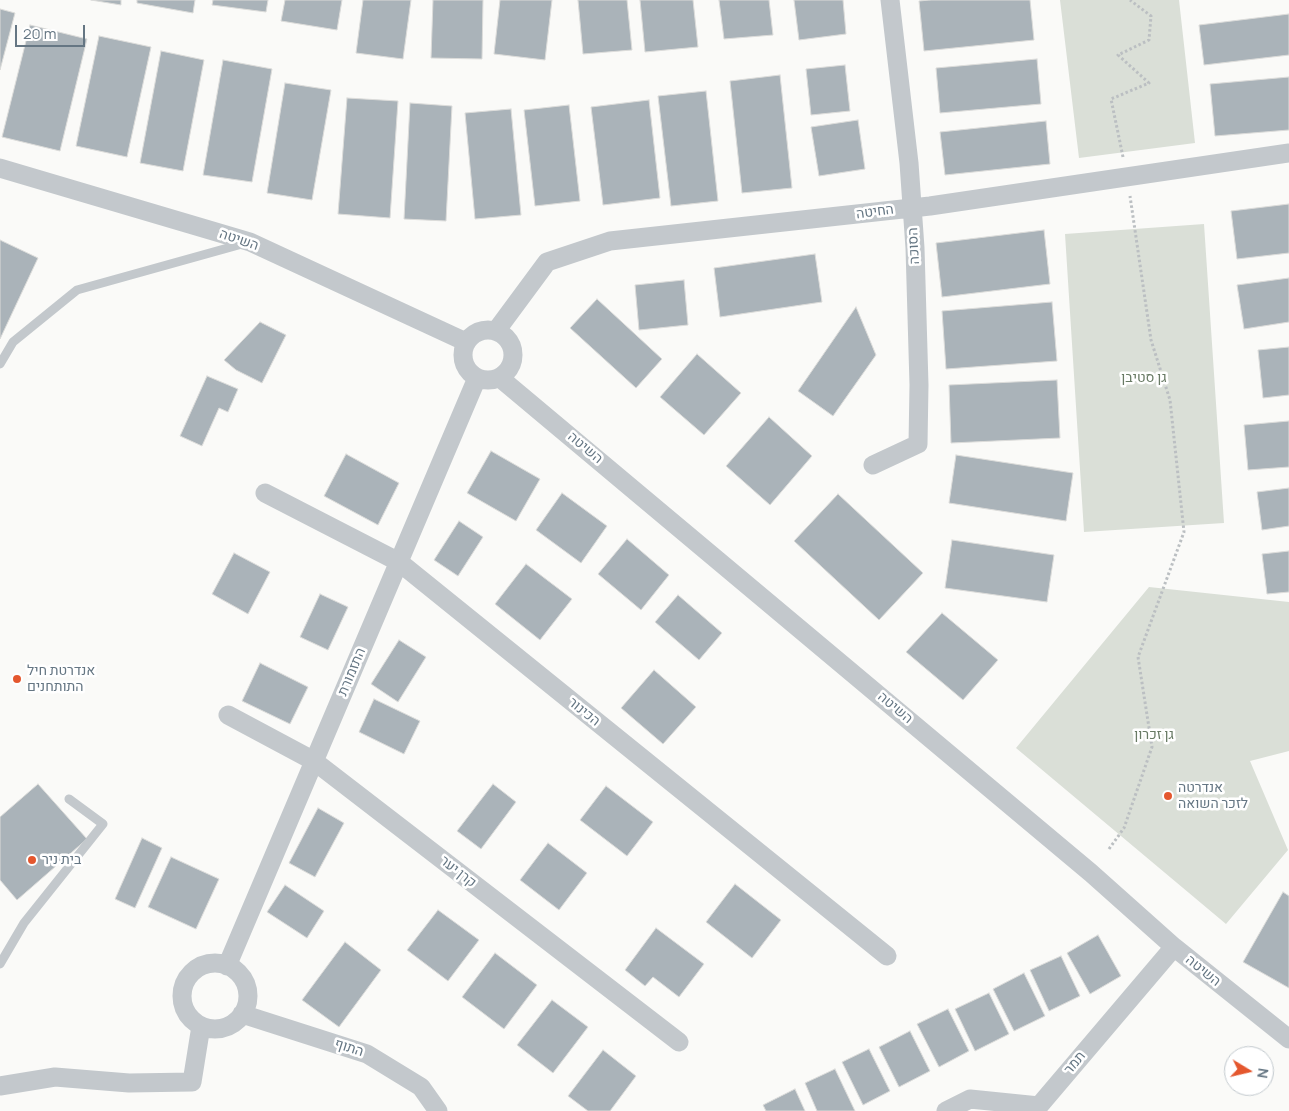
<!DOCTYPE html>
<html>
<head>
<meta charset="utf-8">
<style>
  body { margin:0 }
  #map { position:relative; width:1289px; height:1111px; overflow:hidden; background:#fafaf8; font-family:Manrope,sans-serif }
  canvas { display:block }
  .north { position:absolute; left:1224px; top:1046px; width:50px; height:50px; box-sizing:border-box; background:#fff; border:1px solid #c1c8cd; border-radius:50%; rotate:99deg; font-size:14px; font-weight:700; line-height:20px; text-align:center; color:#657683 }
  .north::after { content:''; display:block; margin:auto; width:18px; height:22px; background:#e4572e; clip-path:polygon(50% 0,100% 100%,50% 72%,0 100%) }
  .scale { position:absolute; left:15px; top:25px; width:70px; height:22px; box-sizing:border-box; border:2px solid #657683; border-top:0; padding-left:6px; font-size:15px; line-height:18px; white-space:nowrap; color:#657683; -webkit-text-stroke:4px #fff; paint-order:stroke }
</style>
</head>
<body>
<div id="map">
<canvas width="1289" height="1111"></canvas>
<div class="north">N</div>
<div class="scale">20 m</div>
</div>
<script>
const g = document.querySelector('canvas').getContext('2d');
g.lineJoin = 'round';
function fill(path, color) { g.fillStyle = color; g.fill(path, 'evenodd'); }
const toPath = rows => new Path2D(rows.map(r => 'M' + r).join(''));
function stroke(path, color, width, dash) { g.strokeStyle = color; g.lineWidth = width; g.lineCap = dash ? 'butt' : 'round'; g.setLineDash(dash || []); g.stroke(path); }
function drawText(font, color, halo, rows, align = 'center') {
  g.font = font + ' Manrope,Heebo,sans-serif'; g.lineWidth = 5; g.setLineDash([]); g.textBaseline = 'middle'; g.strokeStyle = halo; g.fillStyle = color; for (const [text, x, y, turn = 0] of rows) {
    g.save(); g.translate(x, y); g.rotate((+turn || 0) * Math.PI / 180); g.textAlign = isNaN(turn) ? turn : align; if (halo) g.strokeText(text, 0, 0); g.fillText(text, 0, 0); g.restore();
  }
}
const green = toPath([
  [1060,0,1179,0,1195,143,1079,158],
  [1204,224,1224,523,1084,532,1065,234],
  [1149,587,1289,602,1289,751,1250,761,1288,850,1226,924,1016,748]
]);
const building = toPath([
  [91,0,121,0,121,5,91,0],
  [137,0,195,0,193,13,137,3,137,0],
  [213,0,268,0,266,12,212,5,213,0],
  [285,0,342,0,337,30,281,21,285,0],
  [363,0,411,0,403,59,356,53,363,0],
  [433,0,483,0,482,59,431,58,433,0],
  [500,0,552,0,545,60,494,54,500,0],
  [578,0,627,0,632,50,583,54,578,0],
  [640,0,693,0,698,47,645,52,640,0],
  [719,0,769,0,773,35,724,39,719,0],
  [794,0,843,0,846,34,799,40,794,0],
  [930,0,1030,0,1034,40,924,51,919,1,930,0],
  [0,9,15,13,0,70,0,9],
  [1289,14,1289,55,1204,65,1199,25,1289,14],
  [30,25,87,39,60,151,2,137,30,25],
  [99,36,151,47,127,157,76,146,99,36],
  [161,51,204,60,183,171,140,163,161,51],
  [1037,59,1041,104,940,113,936,68,1037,59],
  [223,60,272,69,252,182,203,175,223,60],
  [845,65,850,111,811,115,806,69,845,65],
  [780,75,792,188,742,193,730,81,780,75],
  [1289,77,1289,130,1215,136,1210,84,1289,77],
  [285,83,331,90,312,200,267,193,285,83],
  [706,91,718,201,671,206,658,96,706,91],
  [347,98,398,101,390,218,338,214,347,98],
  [649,100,660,198,603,205,591,107,649,100],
  [410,103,452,106,446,221,404,219,410,103],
  [569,105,580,201,535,206,524,110,569,105],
  [511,109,521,215,475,219,465,113,511,109],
  [858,120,865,169,819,176,811,127,858,120],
  [1046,121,1050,164,945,175,940,132,1046,121],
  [1289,204,1289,253,1237,259,1231,211,1289,204],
  [1044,230,1050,284,942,297,936,243,1044,230],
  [0,240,38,258,0,339,0,240],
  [815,254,822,302,720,317,714,268,815,254],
  [1289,278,1289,322,1244,329,1237,285,1289,278],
  [684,280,688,325,639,330,635,285,684,280],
  [597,299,662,359,636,388,570,328,597,299],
  [1052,302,1057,361,946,369,942,311,1052,302],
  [856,307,876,355,833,416,798,391,856,307],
  [260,322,286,335,262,383,236,370,224,360,260,322],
  [1289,347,1289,395,1263,398,1258,350,1289,347],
  [697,354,741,393,704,435,660,397,697,354],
  [207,376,238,389,228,412,219,408,202,446,180,436,207,376],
  [1057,380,1060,438,951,443,949,385,1057,380],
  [769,417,812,456,770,505,726,466,769,417],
  [1289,421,1289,467,1248,470,1244,425,1289,421],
  [491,451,540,479,516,521,467,493,491,451],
  [346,454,399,483,378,525,324,496,346,454],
  [956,455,1073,473,1066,521,949,503,956,455],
  [1289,488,1289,526,1262,530,1257,492,1289,488],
  [562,493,607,526,581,563,536,530,562,493],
  [838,494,923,573,879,620,794,541,838,494],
  [459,521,483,537,458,576,434,560,459,521],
  [627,539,669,575,641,610,598,574,627,539],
  [952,540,1054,555,1047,602,945,588,952,540],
  [1289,551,1289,592,1267,594,1262,554,1289,551],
  [234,553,270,572,248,614,212,594,234,553],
  [526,564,572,599,540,640,495,604,526,564],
  [320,594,348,607,328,650,300,637,320,594],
  [678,595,722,633,699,660,655,622,678,595],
  [942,613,998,660,963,700,906,652,942,613],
  [399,640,426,657,398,702,371,684,399,640],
  [260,663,308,687,290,724,242,701,260,663],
  [654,670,696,707,663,744,621,708,654,670],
  [374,699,420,721,404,754,359,732,374,699],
  [38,784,87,839,17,900,0,880,0,817,38,784],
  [493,784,516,802,481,849,457,831,493,784],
  [606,786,653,822,627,856,580,820,606,786],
  [318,808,344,823,315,877,289,863,318,808],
  [142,838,162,848,135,908,115,899,142,838],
  [548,843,587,873,559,910,520,880,548,843],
  [171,857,219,879,196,929,148,907,171,857],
  [735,884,781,920,752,958,706,922,735,884],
  [285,885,324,911,307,938,267,912,285,885],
  [1283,892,1289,896,1289,988,1243,962,1283,892],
  [438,910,479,940,448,981,407,950,438,910],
  [656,928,704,964,679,997,653,977,645,986,625,970,656,928],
  [1098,935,1121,976,1090,994,1067,953,1098,935],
  [345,942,381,970,339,1027,302,1000,345,942],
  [495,953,537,985,504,1029,462,997,495,953],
  [1061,956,1080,996,1049,1011,1030,970,1061,956],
  [1024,973,1045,1016,1014,1031,993,989,1024,973],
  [989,993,1009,1034,975,1051,955,1009,989,993],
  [552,1000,588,1027,553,1073,517,1045,552,1000],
  [948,1009,969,1051,939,1067,917,1024,948,1009],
  [910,1031,930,1071,899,1087,879,1047,910,1031],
  [869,1049,890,1091,863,1105,842,1062,869,1049],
  [603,1050,636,1076,610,1111,588,1111,568,1096,603,1050],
  [835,1069,855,1111,817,1111,805,1083,835,1069],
  [795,1089,805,1111,766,1111,763,1105,795,1089]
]);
const path = toPath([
  [1123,157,1111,99,1149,83,1118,55,1149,40,1151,16,1130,0],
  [1109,849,1124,828,1152,747,1138,657,1184,532,1170,400,1151,340,1130,196]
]);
const lane = toPath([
  [0,364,13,342,77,290,242,244],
  [0,964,24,923,103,824,69,799]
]);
const street = toPath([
  [0,168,250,242,466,342],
  '463 355a25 25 0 1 1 50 0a25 25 0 1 1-50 0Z',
  [496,331,547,262,610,241,930,206,1289,153],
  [500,378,1091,873,1174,947,1289,1039],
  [873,465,918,444,919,385,915,248,909,163,890,0],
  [265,493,399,562,887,956],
  [228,715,314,761,679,1042],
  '182 996a33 33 0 1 1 66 0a33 33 0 1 1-66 0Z',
  [227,966,477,378],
  [242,1014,367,1054,421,1087,438,1111],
  [0,1086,55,1077,129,1083,192,1082,201,1026],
  [1039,1106,1174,947],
  [946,1111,970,1099,1039,1106]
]);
const markers = [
  [17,679,5,"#e4572e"],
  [1168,796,5,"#e4572e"],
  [32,860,5,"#e4572e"]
];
const streetNames = [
  ["החיטה",875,212,-8],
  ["השיטה",239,240,19],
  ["הסוכה",914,246,-93],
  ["השיטה",585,448,40],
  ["התזמורת",352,672,-67],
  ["השיטה",895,708,40],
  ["הכינור",584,712,39],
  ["קרן יער",458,872,38],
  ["השיטה",1203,971,39],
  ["התוף",349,1048,18],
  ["תמר",1075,1063,-50]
];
const parkNames = [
  ["גן סטיבן",1144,378],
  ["גן זכרון",1154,735]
];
const poiNames = [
  ["אנדרטת חיל",27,671],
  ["התותחנים",27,687],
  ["אנדרטה",1178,788],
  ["לזכר השואה",1178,804],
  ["בית ניר",42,860]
];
fill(green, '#dadfd7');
fill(building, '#aab3b9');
stroke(building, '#dcdcda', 1);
stroke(path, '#bbbfc2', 3, [2.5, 2.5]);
stroke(lane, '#c3c8cc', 9);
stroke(street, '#c3c8cc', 19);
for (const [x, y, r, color] of markers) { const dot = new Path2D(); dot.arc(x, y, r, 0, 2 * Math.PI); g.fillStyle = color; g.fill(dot); stroke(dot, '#fff', 2); }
drawText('14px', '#657683', '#fff', streetNames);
drawText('14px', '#687a64', '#fff', parkNames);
drawText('14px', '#657683', '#fff', poiNames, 'left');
</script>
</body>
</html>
